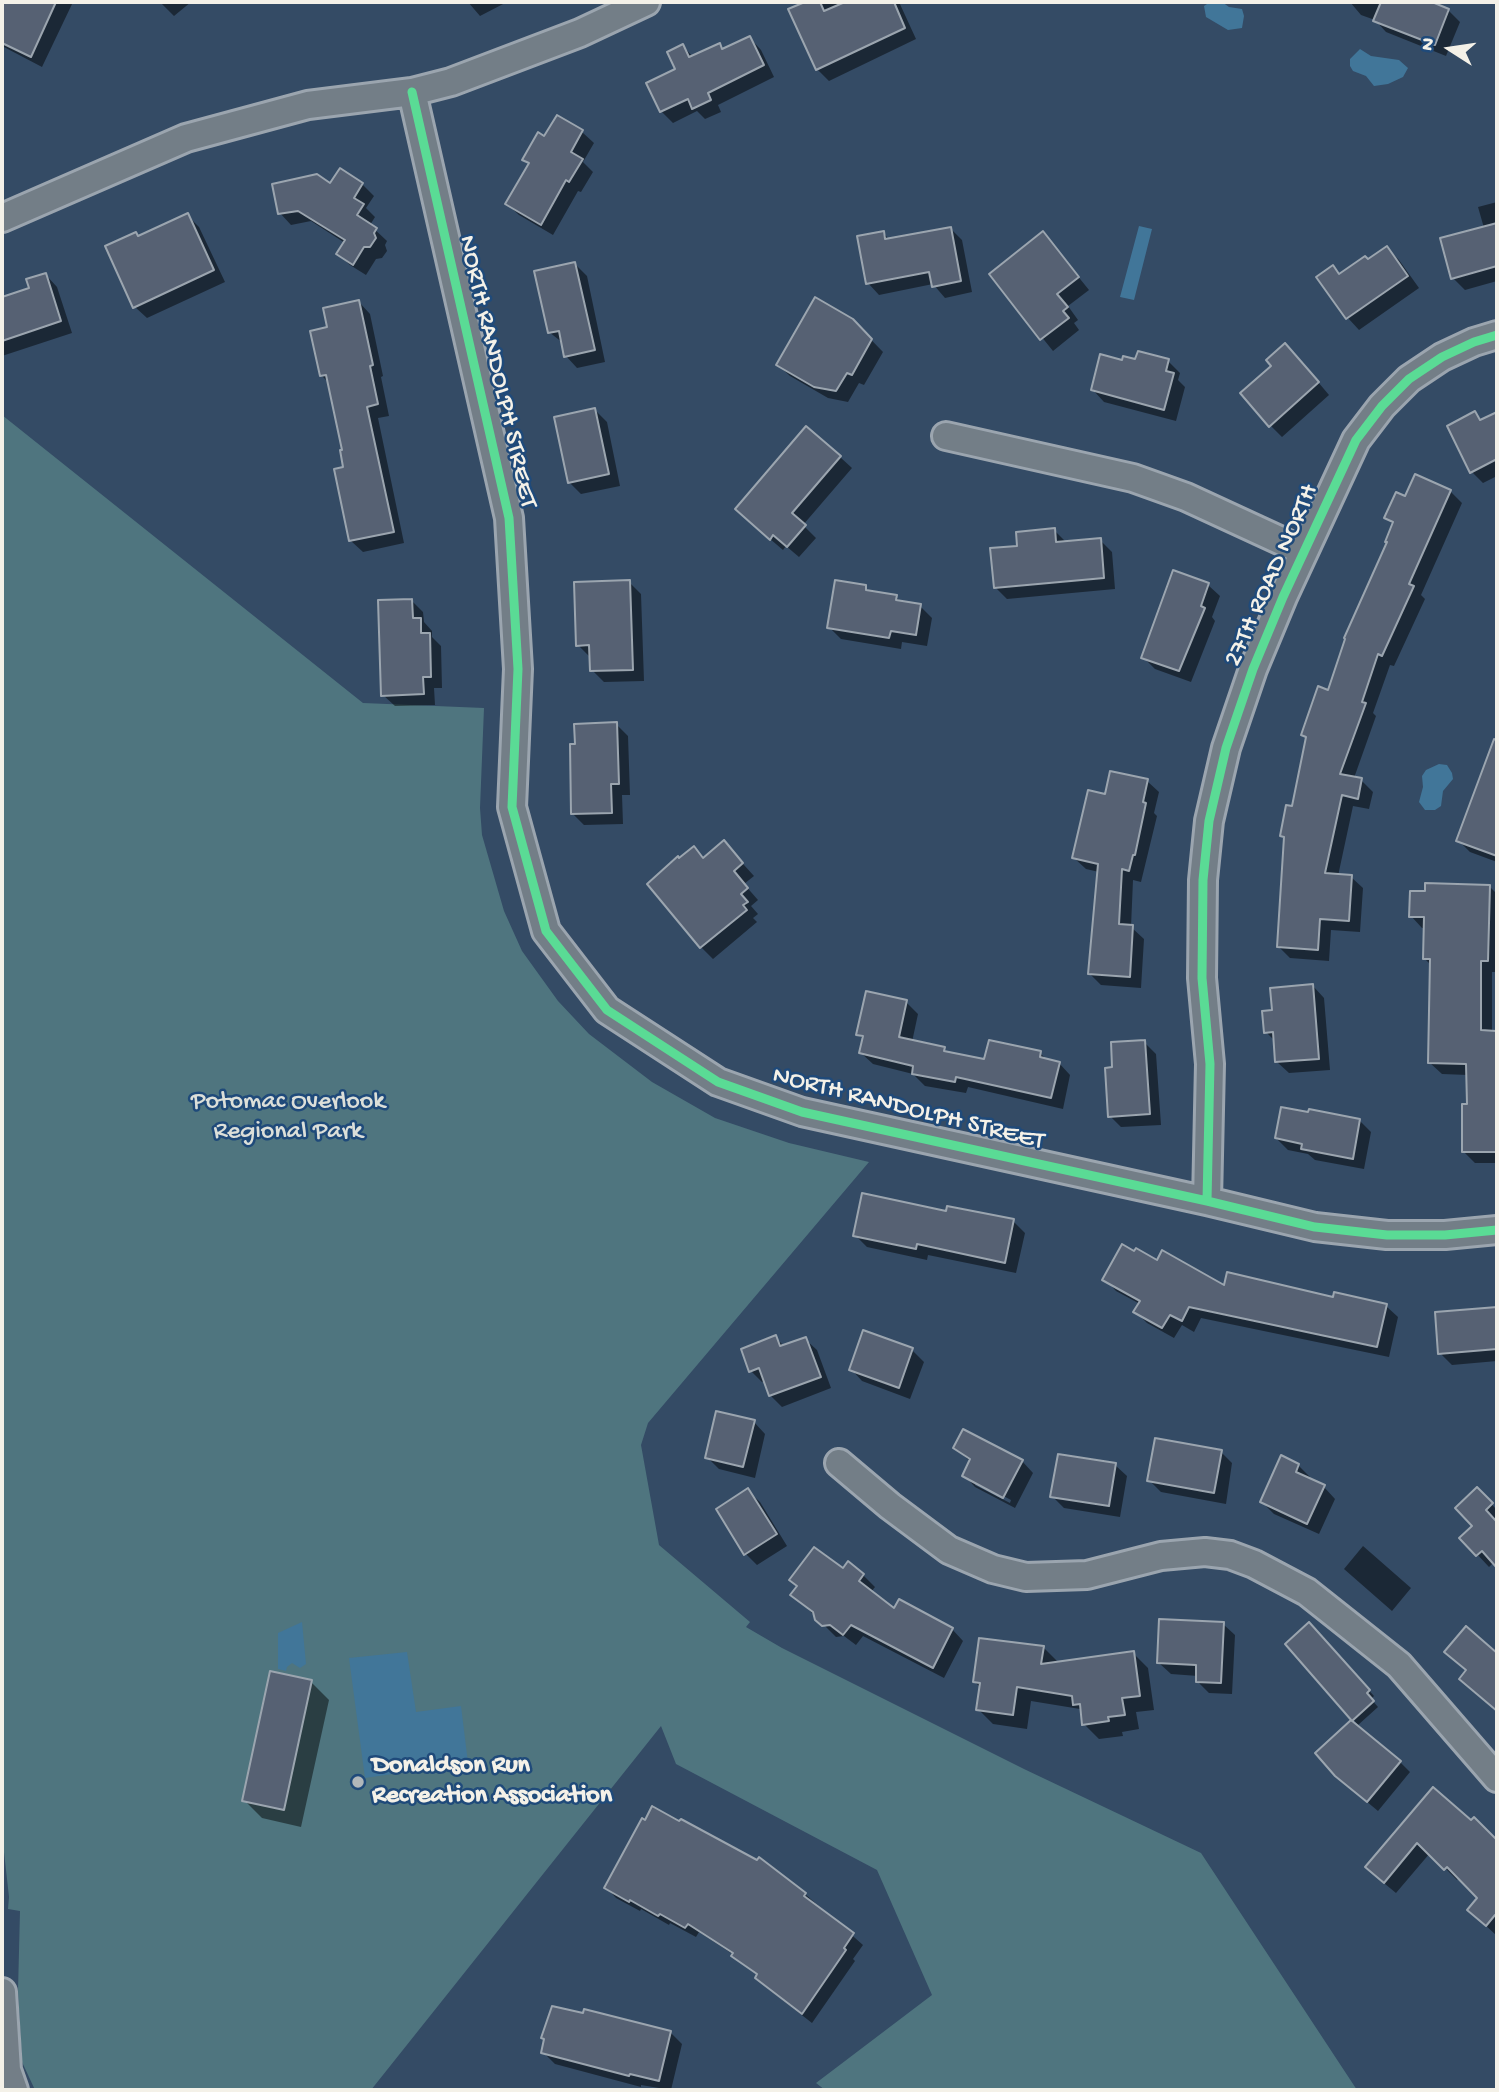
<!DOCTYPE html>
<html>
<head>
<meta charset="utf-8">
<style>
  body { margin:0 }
  #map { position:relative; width:1499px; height:2092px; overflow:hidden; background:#344b65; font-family:"Gochi Hand",sans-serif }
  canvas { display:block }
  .frame { position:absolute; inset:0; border:4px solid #f4f1e8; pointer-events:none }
  .north { position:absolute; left:1415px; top:14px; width:70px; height:70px; -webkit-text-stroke:5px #1f4a7a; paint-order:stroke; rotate:282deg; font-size:19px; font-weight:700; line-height:28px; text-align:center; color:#f4f1e8 }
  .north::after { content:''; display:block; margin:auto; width:24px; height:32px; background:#f4f1e8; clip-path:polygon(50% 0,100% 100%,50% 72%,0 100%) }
</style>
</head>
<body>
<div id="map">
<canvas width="1499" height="2092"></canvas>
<div class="frame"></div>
<div class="north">N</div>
</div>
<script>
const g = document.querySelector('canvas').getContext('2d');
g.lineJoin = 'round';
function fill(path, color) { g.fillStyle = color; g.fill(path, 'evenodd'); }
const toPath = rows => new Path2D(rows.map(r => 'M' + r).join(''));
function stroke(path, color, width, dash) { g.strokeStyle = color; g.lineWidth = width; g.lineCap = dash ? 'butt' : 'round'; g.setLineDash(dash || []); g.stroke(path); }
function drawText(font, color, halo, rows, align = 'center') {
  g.font = font + ' "Gochi Hand",sans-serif'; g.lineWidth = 5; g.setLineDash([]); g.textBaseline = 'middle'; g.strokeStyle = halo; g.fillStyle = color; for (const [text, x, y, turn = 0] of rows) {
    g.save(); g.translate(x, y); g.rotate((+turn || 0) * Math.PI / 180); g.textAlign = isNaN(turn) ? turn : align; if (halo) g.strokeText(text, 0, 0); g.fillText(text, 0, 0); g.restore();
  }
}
const green = toPath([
  [2,415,363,703,484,708,480,808,482,835,504,911,522,951,558,1001,589,1034,652,1082,715,1118,789,1143,869,1162,648,1423,641,1445,659,1545,750,1622,746,1627,782,1648,1024,1769,1201,1853,1357,2090,825,2090,816,2083,932,1995,877,1870,676,1764,661,1726,371,2090,35,2090,22,2062,18,1991,20,1911,8,1909,9,1897,2,1834]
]);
const water = toPath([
  [1210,2,1222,2,1229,7,1242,9,1244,16,1242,28,1228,30,1206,17,1204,6],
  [1360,49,1371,56,1399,60,1408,68,1403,77,1388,84,1374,86,1366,76,1353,71,1350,66,1350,59],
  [1139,226,1152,229,1134,300,1120,297],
  [1439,764,1447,765,1452,773,1453,779,1443,791,1441,806,1435,810,1425,810,1419,802,1423,787,1422,776,1426,770],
  [302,1622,306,1664,300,1668,292,1663,287,1667,286,1671,278,1669,278,1633],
  [407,1652,416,1712,461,1706,468,1763,365,1778,349,1658]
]);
const shadow = toPath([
  [2,2,73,2,42,67,2,46],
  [160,2,191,2,174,16],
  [468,2,507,2,480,16],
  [810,2,899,2,916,39,829,81,817,69,790,10],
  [1350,2,1426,2,1448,10,1460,22,1446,56,1386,32,1375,20,1361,15],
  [750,38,761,50,774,77,718,105,721,112,705,119,697,111,673,123,661,111,677,70,683,46,693,57,719,45,725,50],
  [557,117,582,132,594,143,583,162,593,172,581,192,578,191,553,235,519,215,507,204,530,165,525,159,545,138],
  [362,184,374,196,366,208,375,217,370,225,387,241,385,245,387,251,382,258,376,259,366,275,350,265,338,254,345,243,311,221,291,225,280,213,331,185],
  [1497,202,1497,281,1465,290,1453,278,1484,228,1478,207],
  [187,215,199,227,225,282,147,318,135,307],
  [950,228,962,240,972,292,945,298,933,284,879,295,868,283,883,233,890,240],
  [1043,233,1089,290,1068,306,1078,320,1074,323,1079,330,1053,351,991,274],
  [1387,248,1399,260,1419,288,1359,330,1348,318,1319,278,1333,268,1340,275],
  [575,264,587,276,605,362,577,368,566,356,563,343,549,332],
  [46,275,57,287,72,333,2,356,2,299,31,289],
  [359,302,370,314,383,376,381,377,389,416,378,418,404,543,363,552,351,541,344,451,330,384,322,376],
  [852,320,883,352,864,385,859,383,848,402,828,398,790,376,778,365],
  [1297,357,1329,395,1282,437,1270,425,1274,366],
  [1168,361,1180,373,1178,380,1185,387,1176,421,1104,402,1093,390,1124,362],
  [595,410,607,422,620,486,581,494,569,482],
  [1475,413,1483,421,1497,414,1497,476,1483,483,1472,472],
  [840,457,852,468,803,525,816,538,799,557,786,546,783,550,749,521],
  [1450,491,1462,503,1421,595,1425,599,1394,666,1390,665,1373,713,1376,716,1354,778,1361,780,1373,792,1369,809,1353,806,1338,876,1351,877,1363,888,1360,932,1331,930,1329,961,1290,958,1278,946,1285,839,1282,835,1293,808,1307,740,1303,735,1329,692,1388,543,1394,525,1386,517,1406,499],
  [1054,530,1066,542,1100,540,1112,552,1115,589,1007,599,995,587],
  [629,582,641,594,644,681,604,682,592,670,590,657,578,645],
  [1208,585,1220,596,1212,617,1215,621,1191,682,1155,669,1143,657],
  [865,587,870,592,896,597,902,603,920,606,932,618,927,646,902,642,901,649,841,639,829,627],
  [412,601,423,612,424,622,432,631,432,637,441,646,442,688,434,688,435,705,395,706,383,695],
  [616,724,628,736,630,795,622,795,623,824,584,825,572,813],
  [1497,733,1497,862,1470,852,1458,840,1470,812],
  [1147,781,1159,792,1154,813,1157,816,1141,882,1133,880,1131,927,1144,939,1141,988,1101,985,1090,974,1099,872,1086,869,1074,858,1106,796],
  [724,843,754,876,744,884,758,900,751,906,758,914,753,918,757,922,713,959,701,947,679,860,694,848,705,859],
  [1489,886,1497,894,1497,972,1492,972,1492,1032,1497,1035,1497,1163,1475,1163,1463,1151,1469,1106,1468,1075,1442,1074,1430,1063,1431,965,1425,959,1426,928,1422,928,1411,916],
  [1313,986,1324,998,1330,1070,1289,1073,1277,1062,1276,1042,1266,1032,1274,1012],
  [906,1002,918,1014,912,1042,944,1049,948,1053,986,1061,1040,1053,1048,1061,1059,1063,1070,1075,1063,1109,968,1087,966,1093,925,1086,913,1074,873,1064,861,1053,864,1040,858,1034],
  [1144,1042,1156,1054,1161,1125,1121,1127,1110,1116,1114,1069],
  [1359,1120,1371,1132,1364,1169,1315,1160,1308,1154,1288,1150,1276,1138],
  [948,1213,1013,1221,1025,1233,1016,1273,928,1255,927,1260,867,1247,855,1235],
  [1158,1262,1226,1288,1386,1306,1398,1317,1389,1357,1201,1318,1194,1332,1182,1325,1174,1338,1147,1323,1136,1312,1140,1304,1116,1291,1105,1279],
  [1497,1308,1497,1361,1452,1365,1440,1353,1437,1314],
  [775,1337,784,1346,805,1339,817,1350,831,1388,782,1407,771,1396,765,1381,762,1382,751,1371],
  [912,1350,924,1362,910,1399,862,1381,851,1369],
  [754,1422,765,1434,755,1478,719,1469,707,1457],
  [955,1448,1022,1461,1033,1473,1015,1508,975,1487,964,1475,971,1462],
  [975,1481,1011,1500,1010,1503,975,1485],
  [1221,1452,1232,1463,1226,1504,1161,1492,1149,1480],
  [1115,1465,1127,1476,1120,1517,1064,1508,1052,1496],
  [1298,1465,1310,1477,1309,1480,1324,1487,1335,1499,1319,1534,1274,1514,1262,1502],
  [1477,1489,1497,1510,1497,1565,1494,1562,1489,1567,1462,1538,1474,1526],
  [748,1491,760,1502,787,1546,757,1565,746,1554],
  [1363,1546,1411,1588,1392,1611,1344,1569],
  [843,1570,863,1575,875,1587,871,1592,895,1611,952,1629,963,1641,944,1678,863,1636,856,1645,844,1636,836,1637,793,1594],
  [1223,1624,1235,1635,1232,1694,1209,1693,1197,1681,1198,1676,1171,1674,1159,1663],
  [1309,1625,1374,1696,1371,1699,1378,1707,1358,1725,1353,1719],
  [1043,1647,1059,1663,1133,1653,1148,1668,1154,1710,1136,1712,1139,1729,1122,1732,1123,1736,1099,1739,1084,1724,1080,1709,1031,1701,1027,1729,993,1724,978,1709,981,1688,975,1682],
  [311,1682,329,1700,301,1827,262,1818,244,1800],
  [1400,1762,1410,1772,1378,1811,1348,1786],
  [1433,1789,1471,1823,1474,1820,1497,1842,1497,1936,1469,1910,1480,1897,1460,1877,1457,1880,1430,1853,1396,1893,1379,1879],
  [606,1887,805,1894,863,1945,853,1959,855,1961,812,2023,767,1988,757,1978,758,1976,734,1955,699,1932,696,1937,670,1923,669,1925,641,1909,640,1911,616,1898],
  [670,2032,682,2044,671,2090,641,2085,641,2087,555,2064,543,2052,546,2041,543,2038]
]);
const building = toPath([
  [2,2,56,2,31,57,2,43,2,2],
  [805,2,820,2,824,11,845,2,894,2,905,28,816,70,788,9,805,2],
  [1381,2,1432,2,1449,9,1435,45,1373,21,1381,2],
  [750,36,764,65,708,93,711,100,692,109,688,99,660,112,646,83,675,69,667,52,683,44,689,57,720,43,722,49,750,36],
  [557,115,583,130,571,152,583,159,569,182,566,180,541,225,505,204,529,163,522,160,538,132,544,136,557,115],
  [340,168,363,183,354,198,364,204,357,215,377,228,374,233,376,238,370,247,364,247,353,265,336,254,345,240,298,211,278,214,272,184,317,174,330,183,340,168],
  [188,213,214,270,133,308,105,246,136,232,138,236,188,213],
  [1497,223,1497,266,1451,279,1440,238,1497,223],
  [951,227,961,281,932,287,929,272,866,284,857,236,884,231,885,239,951,227],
  [1043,231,1079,277,1057,294,1068,307,1063,311,1069,318,1040,340,989,274,1043,231],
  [1387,246,1408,276,1346,319,1316,277,1333,265,1339,274,1365,256,1368,259,1387,246],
  [575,262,595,350,564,357,559,331,548,333,534,271,575,262],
  [46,273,61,321,2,341,2,297,29,288,26,279,46,273],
  [815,297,853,319,872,339,852,375,847,373,836,391,814,387,776,365,815,297],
  [359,300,373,365,370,366,378,404,367,407,394,532,349,541,334,469,343,467,340,450,342,450,326,375,320,376,310,331,327,327,323,308,359,300],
  [1285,343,1319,382,1269,427,1240,393,1271,366,1266,360,1285,343],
  [1138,351,1169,359,1166,371,1174,373,1164,410,1091,390,1100,354,1122,360,1123,356,1135,359,1138,351],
  [595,408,609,474,568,483,554,417,595,408],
  [1475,411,1480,420,1497,412,1497,459,1470,473,1447,426,1475,411],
  [806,426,841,456,792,513,806,525,787,547,773,535,770,540,735,509,806,426],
  [1415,474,1451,490,1409,584,1414,586,1382,656,1378,654,1362,702,1366,703,1340,774,1362,778,1358,799,1342,795,1325,873,1352,875,1349,921,1320,919,1318,950,1277,947,1284,837,1280,836,1286,805,1292,806,1306,737,1301,735,1318,686,1328,690,1345,639,1344,638,1387,542,1385,542,1393,522,1384,518,1396,492,1405,496,1415,474],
  [1055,528,1056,542,1101,538,1104,578,994,588,990,548,1017,546,1016,532,1055,528],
  [1173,570,1209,583,1201,606,1205,608,1179,671,1141,658,1173,570],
  [630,580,633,670,590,671,589,645,576,646,574,582,630,580],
  [835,580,866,585,866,590,897,595,896,600,921,604,916,635,891,631,889,638,827,628,835,580],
  [412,599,413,618,421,618,421,633,430,633,431,677,423,677,424,694,381,696,378,600,412,599],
  [617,722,619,784,611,784,612,813,571,814,570,744,575,744,574,724,617,722],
  [1494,739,1497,740,1497,856,1456,841,1494,739],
  [1110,771,1148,779,1143,802,1146,803,1135,855,1133,855,1129,871,1122,869,1119,924,1133,925,1130,977,1088,974,1098,864,1072,858,1088,790,1105,794,1110,771],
  [724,840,743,863,734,871,748,888,741,894,748,902,743,905,747,910,700,948,647,884,678,856,679,858,694,846,703,858,724,840],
  [1425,883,1490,885,1488,961,1481,961,1481,1030,1496,1031,1497,1152,1462,1152,1462,1104,1467,1104,1466,1064,1428,1063,1430,959,1423,959,1424,917,1409,917,1410,891,1425,891,1425,883],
  [1313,984,1319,1059,1275,1062,1273,1032,1264,1033,1262,1011,1272,1010,1270,988,1313,984],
  [866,991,907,1000,899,1037,945,1047,944,1051,984,1059,989,1040,1041,1051,1040,1057,1060,1062,1051,1098,956,1077,955,1082,912,1074,913,1066,859,1053,863,1036,856,1035,866,991],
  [1145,1040,1150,1114,1108,1117,1105,1068,1112,1067,1111,1042,1145,1040],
  [1281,1107,1308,1112,1309,1109,1360,1119,1353,1159,1301,1149,1302,1144,1275,1138,1281,1107],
  [862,1193,946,1211,947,1206,1014,1219,1005,1263,917,1244,916,1249,853,1236,862,1193],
  [1122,1244,1134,1251,1136,1248,1157,1260,1162,1250,1224,1285,1227,1272,1333,1297,1334,1292,1387,1304,1377,1347,1189,1307,1182,1321,1170,1315,1162,1328,1133,1312,1140,1301,1102,1280,1122,1244],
  [1497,1307,1497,1349,1438,1354,1435,1312,1497,1307],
  [863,1330,913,1348,899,1388,849,1370,863,1330],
  [776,1335,780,1346,806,1337,821,1377,769,1396,759,1368,749,1372,741,1349,776,1335],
  [716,1411,755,1420,743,1467,705,1458,716,1411],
  [963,1429,1023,1460,1003,1498,962,1476,970,1459,953,1448,963,1429],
  [1155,1438,1222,1450,1214,1493,1147,1481,1155,1438],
  [1058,1454,1116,1463,1109,1506,1050,1497,1058,1454],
  [1281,1455,1299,1464,1296,1472,1325,1485,1307,1524,1260,1502,1281,1455],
  [1477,1487,1493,1503,1486,1510,1497,1522,1497,1568,1482,1551,1476,1556,1459,1538,1472,1526,1455,1508,1477,1487],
  [748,1488,777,1534,744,1555,716,1509,748,1488],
  [814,1547,843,1568,848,1561,864,1574,859,1581,894,1608,899,1599,953,1628,933,1668,851,1625,843,1635,830,1625,822,1626,815,1620,813,1612,790,1595,797,1586,789,1580,814,1547],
  [1159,1619,1224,1622,1221,1683,1196,1682,1196,1665,1157,1663,1159,1619],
  [1309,1622,1370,1690,1367,1693,1374,1701,1352,1721,1285,1644,1309,1622],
  [1466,1626,1497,1653,1497,1711,1459,1679,1466,1670,1444,1652,1466,1626],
  [979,1638,1044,1646,1041,1664,1134,1651,1140,1696,1122,1698,1125,1715,1108,1717,1109,1721,1082,1725,1080,1704,1073,1705,1072,1696,1017,1687,1013,1715,976,1710,980,1683,973,1682,979,1638],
  [270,1671,312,1680,284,1810,242,1801,270,1671],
  [1351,1720,1401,1761,1367,1802,1335,1776,1315,1753,1351,1720],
  [1433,1787,1471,1820,1474,1817,1497,1840,1497,1917,1495,1915,1486,1926,1467,1910,1477,1898,1447,1867,1444,1870,1417,1843,1384,1883,1365,1867,1433,1787],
  [652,1806,679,1821,681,1819,757,1860,759,1857,806,1893,804,1896,854,1933,844,1948,846,1950,802,2014,755,1978,757,1974,731,1956,733,1953,688,1924,685,1928,660,1914,658,1916,630,1900,629,1902,604,1888,642,1818,645,1820,652,1806],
  [552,2006,583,2013,584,2009,671,2031,659,2081,630,2074,629,2076,541,2053,544,2039,541,2038,552,2006]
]);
const minor = toPath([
  [412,92,509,518,518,669,512,807,546,931,607,1010,718,1082,802,1112,1207,1201,1315,1227,1387,1235,1445,1235,1497,1230],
  [2,218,186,138,308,105,412,92,451,82,580,33,646,2],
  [946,436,1133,478,1186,497,1303,551],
  [1207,1201,1210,1064,1202,978,1203,880,1209,821,1226,748,1253,669,1283,597,1356,440,1382,406,1409,379,1442,357,1474,342,1497,335],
  [839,1463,890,1506,949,1550,993,1569,1026,1577,1087,1575,1161,1556,1205,1552,1230,1555,1254,1564,1307,1592,1399,1665,1497,1778],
  [2,1992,7,2070,14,2090]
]);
const cycleway = toPath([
  [412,92,509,518,518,669,512,807,546,931,607,1010,718,1082,802,1112,1207,1201,1315,1227,1387,1235,1445,1235,1497,1230],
  [1207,1201,1210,1064,1202,978,1203,880,1209,821,1226,748,1253,669,1283,597,1356,440,1382,406,1409,379,1442,357,1474,342,1497,335]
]);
const markers = [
  [358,1782,7,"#b1b7ba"]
];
const streetNames = [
  ["NORTH RANDOLPH STREET",496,372,77],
  ["27TH ROAD NORTH",1273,576,-66],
  ["NORTH RANDOLPH STREET",908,1110,14]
];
const parkNames = [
  ["Potomac Overlook",288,1103],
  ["Regional Park",288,1133]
];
const poiNames = [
  ["Donaldson Run",372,1767],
  ["Recreation Association",372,1797]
];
fill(green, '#4f757f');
fill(water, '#417699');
fill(shadow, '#0007');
fill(building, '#566173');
stroke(building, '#9ba5af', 2);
stroke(minor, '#9ba5af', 32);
stroke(minor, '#737e87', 26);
stroke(cycleway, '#5adb95', 9);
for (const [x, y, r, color] of markers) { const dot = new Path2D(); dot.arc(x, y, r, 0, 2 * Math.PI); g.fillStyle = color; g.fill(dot); stroke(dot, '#1f4a7a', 2.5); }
drawText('26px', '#f4f1e8', '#1f4a7a', streetNames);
drawText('26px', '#dcdfd9', '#1f4a7a', parkNames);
drawText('bold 26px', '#f4f1e8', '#1f4a7a', poiNames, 'left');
</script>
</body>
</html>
